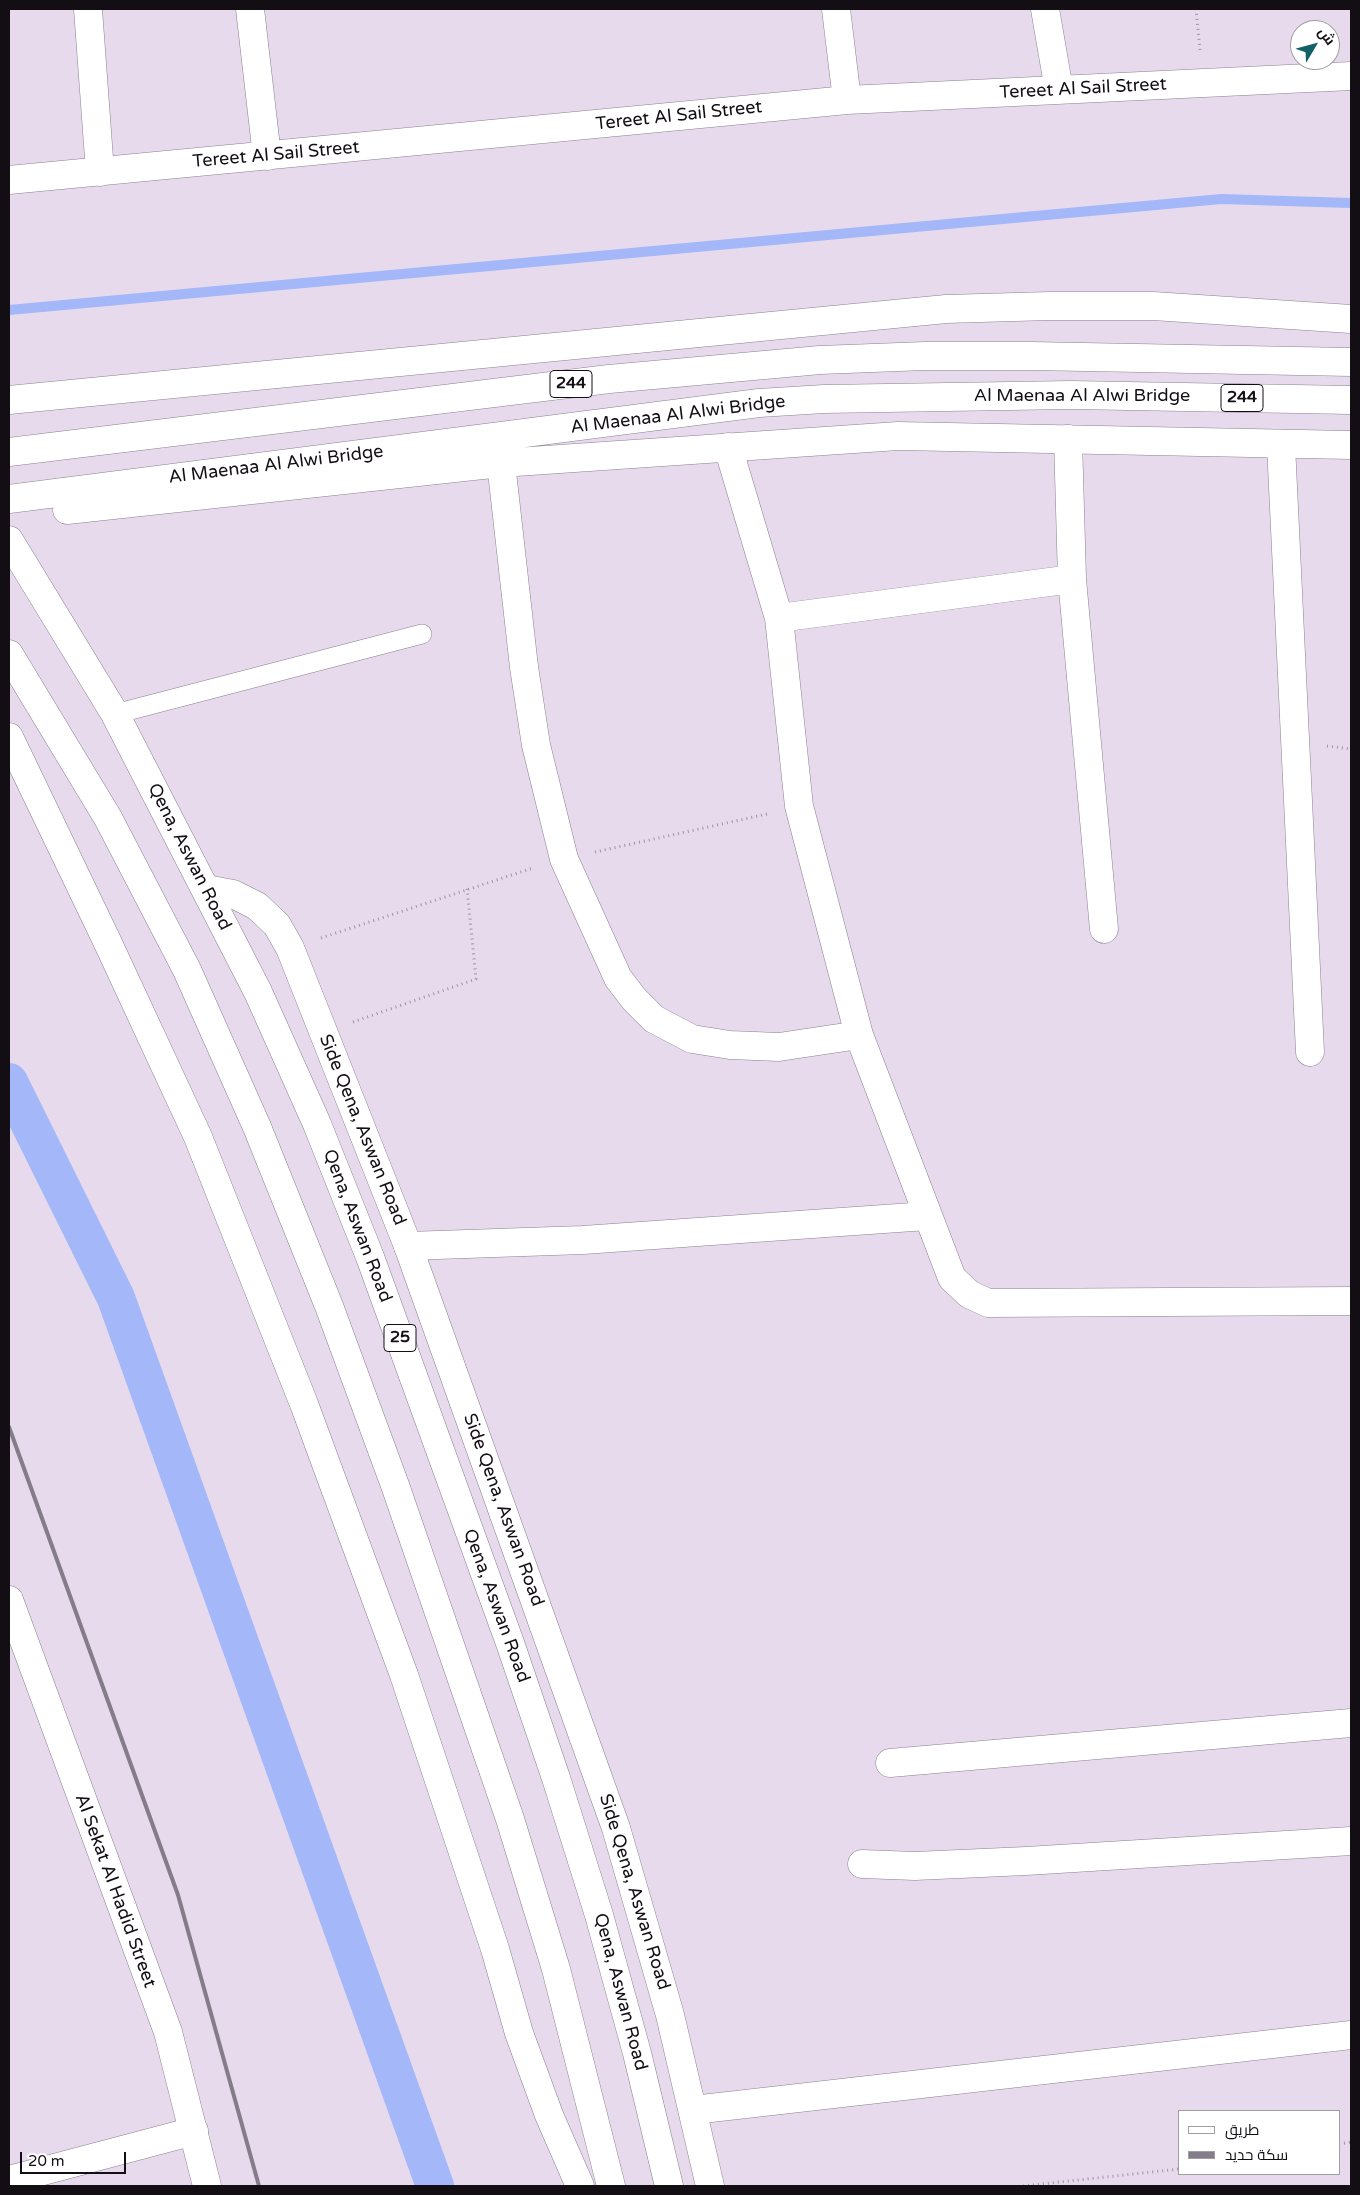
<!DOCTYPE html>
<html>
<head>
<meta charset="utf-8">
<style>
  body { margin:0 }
  #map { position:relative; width:1360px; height:2195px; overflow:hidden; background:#e6daec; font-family:"Varela Round",Cairo,sans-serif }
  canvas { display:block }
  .frame { position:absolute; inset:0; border:10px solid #120e14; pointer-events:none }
  .legend { position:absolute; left:1178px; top:2110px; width:162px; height:65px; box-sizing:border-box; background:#fff; border:1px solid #a09fa1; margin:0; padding:6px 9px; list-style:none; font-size:15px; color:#120e14 }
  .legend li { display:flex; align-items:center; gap:10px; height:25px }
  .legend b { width:25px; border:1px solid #a09fa1 }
  .north { position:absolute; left:1290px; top:20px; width:50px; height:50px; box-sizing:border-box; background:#fff; border:1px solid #a09fa1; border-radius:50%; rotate:53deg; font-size:14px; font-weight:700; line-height:20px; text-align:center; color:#120e14 }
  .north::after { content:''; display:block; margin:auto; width:18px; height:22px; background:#126169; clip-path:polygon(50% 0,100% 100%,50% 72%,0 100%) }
  .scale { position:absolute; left:20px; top:2152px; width:106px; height:22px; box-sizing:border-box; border:2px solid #120e14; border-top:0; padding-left:6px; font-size:15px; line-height:18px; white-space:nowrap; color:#120e14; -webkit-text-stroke:4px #fff; paint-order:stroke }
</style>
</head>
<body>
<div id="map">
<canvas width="1360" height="2195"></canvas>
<div class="frame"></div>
<ul class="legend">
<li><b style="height:6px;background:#fff"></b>طريق</li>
<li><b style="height:6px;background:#857c89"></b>سكة حديد</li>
</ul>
<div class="north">ش</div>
<div class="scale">20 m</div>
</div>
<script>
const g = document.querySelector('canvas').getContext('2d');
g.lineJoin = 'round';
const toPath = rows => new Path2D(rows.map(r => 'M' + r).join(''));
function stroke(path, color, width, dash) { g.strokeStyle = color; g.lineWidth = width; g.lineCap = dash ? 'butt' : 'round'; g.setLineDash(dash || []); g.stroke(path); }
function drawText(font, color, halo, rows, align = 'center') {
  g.font = font + ' "Varela Round",sans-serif'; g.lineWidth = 4; g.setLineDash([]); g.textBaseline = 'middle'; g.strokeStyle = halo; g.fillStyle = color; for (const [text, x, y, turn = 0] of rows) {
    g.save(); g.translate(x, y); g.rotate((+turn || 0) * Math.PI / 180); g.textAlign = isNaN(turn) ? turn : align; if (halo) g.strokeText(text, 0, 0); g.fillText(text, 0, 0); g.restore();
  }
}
const stream = toPath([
  [9,310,1221,199,1351,203]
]);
const canal = toPath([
  [9,1082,116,1298,435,2186]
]);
const path = toPath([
  [1196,9,1200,50],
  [1327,746,1351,749],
  [595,852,767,814],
  [321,938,533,868],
  [353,1022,476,979,467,888],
  [1339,2144,1351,2142],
  [1023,2186,1179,2169]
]);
const lane = toPath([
  [115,714,422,634]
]);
const street = toPath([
  [88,9,100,172],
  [250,9,267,156],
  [836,9,847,100],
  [1045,9,1059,90],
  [9,180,847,100,1351,76],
  [1068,439,1072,579,1104,929],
  [1281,445,1310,1052],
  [728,447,779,618,799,806,859,1035],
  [501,463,524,667,536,745,564,859,618,978,634,999,654,1019,692,1039,730,1045,779,1047,859,1035,952,1278,969,1294,988,1303,1351,1301],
  [779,618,1072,579],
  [408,1246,583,1240,927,1216],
  [890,1763,1351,1723],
  [862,1864,915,1866,1026,1861,1351,1841],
  [693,2110,1351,2035],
  [9,2180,194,2131]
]);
const secondary = toPath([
  [206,889,233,894,257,906,277,925,290,948,408,1246,616,1828,670,2015,710,2186],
  [9,1600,168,2032,207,2186]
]);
const highway = toPath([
  [9,400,946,309,1050,306,1153,306,1351,319],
  [9,452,609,379,820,360,925,356,1031,356,1351,362],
  [9,499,759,403,824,399,1071,395,1351,400],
  [67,510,501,463,898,436,1351,445],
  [9,540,115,714,258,992,317,1124,370,1257,510,1643,556,1778,599,1915,637,2053,669,2186],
  [9,654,108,818,187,970,257,1127,329,1306,396,1488,510,1819,556,1969,611,2186],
  [9,737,107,941,198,1137,304,1404,404,1675,495,1949,519,2033,549,2115,580,2186]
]);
const rail = toPath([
  [9,1427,178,1895,259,2186]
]);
const shields = [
  [571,384,42],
  [1242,398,42],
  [400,1338,32]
];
const shieldNames = [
  ["244",571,384],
  ["244",1242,398],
  ["25",400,1338]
];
const streetNames = [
  ["Tereet Al Sail Street",1083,89,-3],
  ["Tereet Al Sail Street",679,116,-6],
  ["Tereet Al Sail Street",276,155,-5],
  ["Al Maenaa Al Alwi Bridge",1082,396],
  ["Al Maenaa Al Alwi Bridge",678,415,-7],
  ["Al Maenaa Al Alwi Bridge",276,465,-7],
  ["Qena, Aswan Road",189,857,63],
  ["Side Qena, Aswan Road",362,1130,68],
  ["Qena, Aswan Road",357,1226,69],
  ["Side Qena, Aswan Road",503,1510,70],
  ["Qena, Aswan Road",496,1606,70],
  ["Al Sekat Al Hadid Street",115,1891,70],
  ["Side Qena, Aswan Road",634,1892,73],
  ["Qena, Aswan Road",620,1992,75]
];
stroke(stream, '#a3b7f9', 10);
stroke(canal, '#a3b7f9', 38);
stroke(lane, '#8b8090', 20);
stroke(street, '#8b8090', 29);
stroke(secondary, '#8b8090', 29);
stroke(highway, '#8b8090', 29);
stroke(path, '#9e95a2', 3, [1, 4]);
stroke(lane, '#fff', 19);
stroke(street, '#fff', 28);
stroke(secondary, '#fff', 28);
stroke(highway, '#fff', 28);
stroke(rail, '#857c89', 4);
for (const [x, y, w] of shields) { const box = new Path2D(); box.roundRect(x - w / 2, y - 13.5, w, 27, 4); g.fillStyle = '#fff'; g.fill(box); stroke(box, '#120e14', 1); }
drawText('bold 16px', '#120e14', null, shieldNames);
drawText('18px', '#120e14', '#fff', streetNames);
</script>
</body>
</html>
